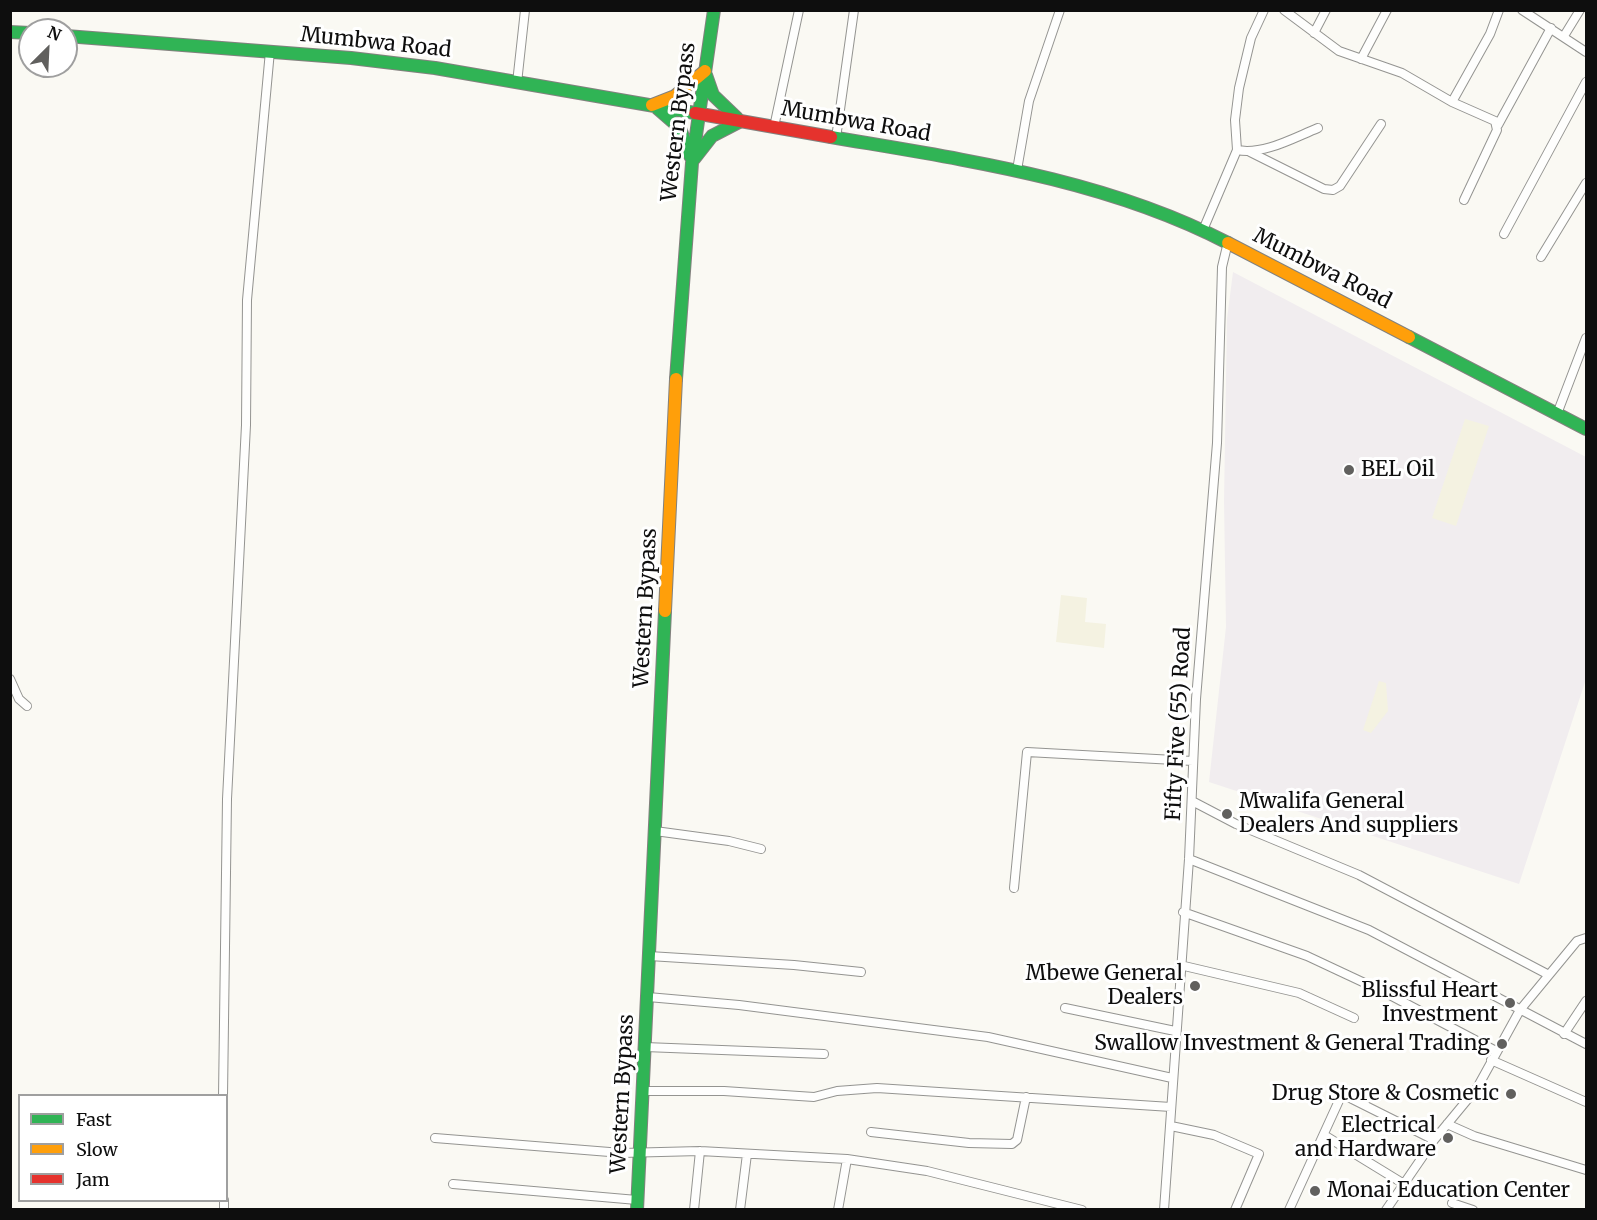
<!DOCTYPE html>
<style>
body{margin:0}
#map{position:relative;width:1597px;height:1220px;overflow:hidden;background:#faf9f3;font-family:Merriweather,serif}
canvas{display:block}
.frame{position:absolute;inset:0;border:12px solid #0e0e0e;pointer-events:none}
.legend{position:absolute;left:18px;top:1094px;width:210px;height:108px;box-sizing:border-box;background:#fff;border:2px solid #9f9f9f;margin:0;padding:8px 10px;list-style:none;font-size:18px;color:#0e0e0e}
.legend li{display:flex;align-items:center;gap:12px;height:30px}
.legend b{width:30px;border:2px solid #9f9f9f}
.north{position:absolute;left:18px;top:18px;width:60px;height:60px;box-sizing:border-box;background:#fff;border:2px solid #9f9f9f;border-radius:50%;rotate:24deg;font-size:16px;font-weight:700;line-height:24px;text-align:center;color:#0e0e0e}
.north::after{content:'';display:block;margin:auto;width:21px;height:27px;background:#61605e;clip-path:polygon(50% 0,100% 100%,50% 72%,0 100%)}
</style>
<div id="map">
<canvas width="1597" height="1220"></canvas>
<div class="frame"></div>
<ul class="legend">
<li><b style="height:8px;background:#30b455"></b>Fast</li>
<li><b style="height:8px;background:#ff9f0a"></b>Slow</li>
<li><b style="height:8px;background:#e5322d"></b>Jam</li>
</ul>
<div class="north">N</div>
</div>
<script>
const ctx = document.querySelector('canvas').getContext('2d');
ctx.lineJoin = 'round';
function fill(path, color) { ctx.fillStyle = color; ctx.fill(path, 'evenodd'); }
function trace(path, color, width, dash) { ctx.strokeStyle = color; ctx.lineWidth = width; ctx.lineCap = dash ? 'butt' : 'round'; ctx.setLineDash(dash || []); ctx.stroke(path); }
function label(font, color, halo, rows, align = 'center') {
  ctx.font = font + ' Merriweather,serif'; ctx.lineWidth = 6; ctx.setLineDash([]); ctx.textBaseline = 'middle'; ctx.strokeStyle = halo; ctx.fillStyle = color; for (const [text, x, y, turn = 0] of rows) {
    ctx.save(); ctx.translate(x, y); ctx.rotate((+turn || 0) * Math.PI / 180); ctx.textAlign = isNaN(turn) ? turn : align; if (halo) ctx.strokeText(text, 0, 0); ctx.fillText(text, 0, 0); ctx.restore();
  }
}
fill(new Path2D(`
 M1233 272 1586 457V679L1519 884 1209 782 1226 627 1224 501 1227 319Z`), '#f1edef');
fill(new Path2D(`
 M1465 419 1489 426 1456 526 1432 518Z
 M1061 595 1087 598 1085 622 1106 624 1104 648 1056 642Z
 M1379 681 1386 683 1388 711 1371 733 1363 730Z`), '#f4f2e1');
const street = new Path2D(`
 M1284 10 1339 51 1402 73 1452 102 1495 121 1497 130 1464 200
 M1522 10 1586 52
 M1314 33 1326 10
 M1564 36 1580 10
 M1361 59 1387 10
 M517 83 525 10
 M1452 102 1490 34 1499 10
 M1498 125 1551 28
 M774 127 799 10
 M836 138 854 10
 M1237 150C1264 155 1293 138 1318 128
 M1250 152 1324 189 1333 190 1340 186 1381 124
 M1017 170 1029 101 1060 10
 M1203 230 1237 150 1235 120 1239 88 1251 38 1264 10
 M1504 234 1586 82
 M1541 257 1586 183
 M1557 414 1586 338
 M10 679 19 699 27 706
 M1192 801 1236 824 1359 875 1549 975
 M655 831 729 841 761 849
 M1189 859 1369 930 1586 1044
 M1014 888 1027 752 1193 761
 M1183 912 1307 956 1386 993 1496 1051
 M649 956 794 965 861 972
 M1180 965 1299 993 1354 1018
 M648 997 739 1005 988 1037 1172 1078
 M1065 1008 1175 1031
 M1564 1034 1586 1001
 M645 1047 824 1054
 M1491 1060 1586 1102
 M643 1091H724L814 1097 837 1091 877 1088 1171 1107
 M223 1096 227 799 246 425 247 300 270 51
 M1447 1124 1474 1136 1586 1170
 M1171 1126 1214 1135 1259 1154 1235 1210
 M871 1132 969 1143 1012 1144 1017 1140 1026 1097
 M1324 1135 1404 1184
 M435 1138 622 1153 700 1151 847 1159
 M453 1184 637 1200
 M1452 1203 1473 1210
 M224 1210V1200
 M694 1210 700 1151
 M740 1210 747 1154
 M838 1210 847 1159 927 1171 1082 1210
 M1164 1210 1189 859 1196 699 1217 443 1222 267 1228 242
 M1289 1210 1342 1094 1434 1140
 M1386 1210 1434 1140 1477 1088 1520 1010 1577 941 1586 938`);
const fast = new Path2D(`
 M10 32 30 33
 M66 36 351 58 435 68 695 113
 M706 75 713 95 737 118
 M657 108 680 128 690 156
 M831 137C965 160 1105 179 1228 243
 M694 159 712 136 739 122
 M1409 337 1586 429
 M676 379 692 163 714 10
 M637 1210 665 611`);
const slow = new Path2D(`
 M652 105 675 96 705 71
 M1228 243 1409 337
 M665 611 676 379`);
const jam = new Path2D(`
 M695 113 831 137`);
trace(street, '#949491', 10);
trace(fast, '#82817e', 14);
trace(slow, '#82817e', 14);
trace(jam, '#82817e', 14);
trace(street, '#fefefd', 8);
trace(fast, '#30b455', 12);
trace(slow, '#ff9f0a', 12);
trace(jam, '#e5322d', 12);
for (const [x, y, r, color] of [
 [1349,470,6,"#61605e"],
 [1227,814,6,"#61605e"],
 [1195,986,6,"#61605e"],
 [1510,1003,6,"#61605e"],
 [1502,1044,6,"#61605e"],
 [1511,1094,6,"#61605e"],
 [1448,1138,6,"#61605e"],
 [1315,1191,6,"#61605e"]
]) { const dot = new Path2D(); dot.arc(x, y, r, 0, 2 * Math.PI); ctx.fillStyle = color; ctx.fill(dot); trace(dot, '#fff', 2); }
label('21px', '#0e0e0e', '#fff', [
 ["Mumbwa Road",376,43,6],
 ["Western Bypass",679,122,-83],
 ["Mumbwa Road",856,122,10],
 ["Mumbwa Road",1322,269,27],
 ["Western Bypass",646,608,-87],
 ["Fifty Five (55) Road",1179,724,-87],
 ["Western Bypass",623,1094,-87]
]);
label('21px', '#0e0e0e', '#fff', [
 ["BEL Oil",1361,470,"left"],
 ["Mwalifa General",1239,802,"left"],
 ["Dealers And suppliers",1239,826,"left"],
 ["Mbewe General",1183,974],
 ["Dealers",1183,998],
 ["Blissful Heart",1498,991],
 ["Investment",1498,1015],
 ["Swallow Investment & General Trading",1490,1044],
 ["Drug Store & Cosmetic",1499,1094],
 ["Electrical",1436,1126],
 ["and Hardware",1436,1150],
 ["Monai Education Center",1327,1191,"left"]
], 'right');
</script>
